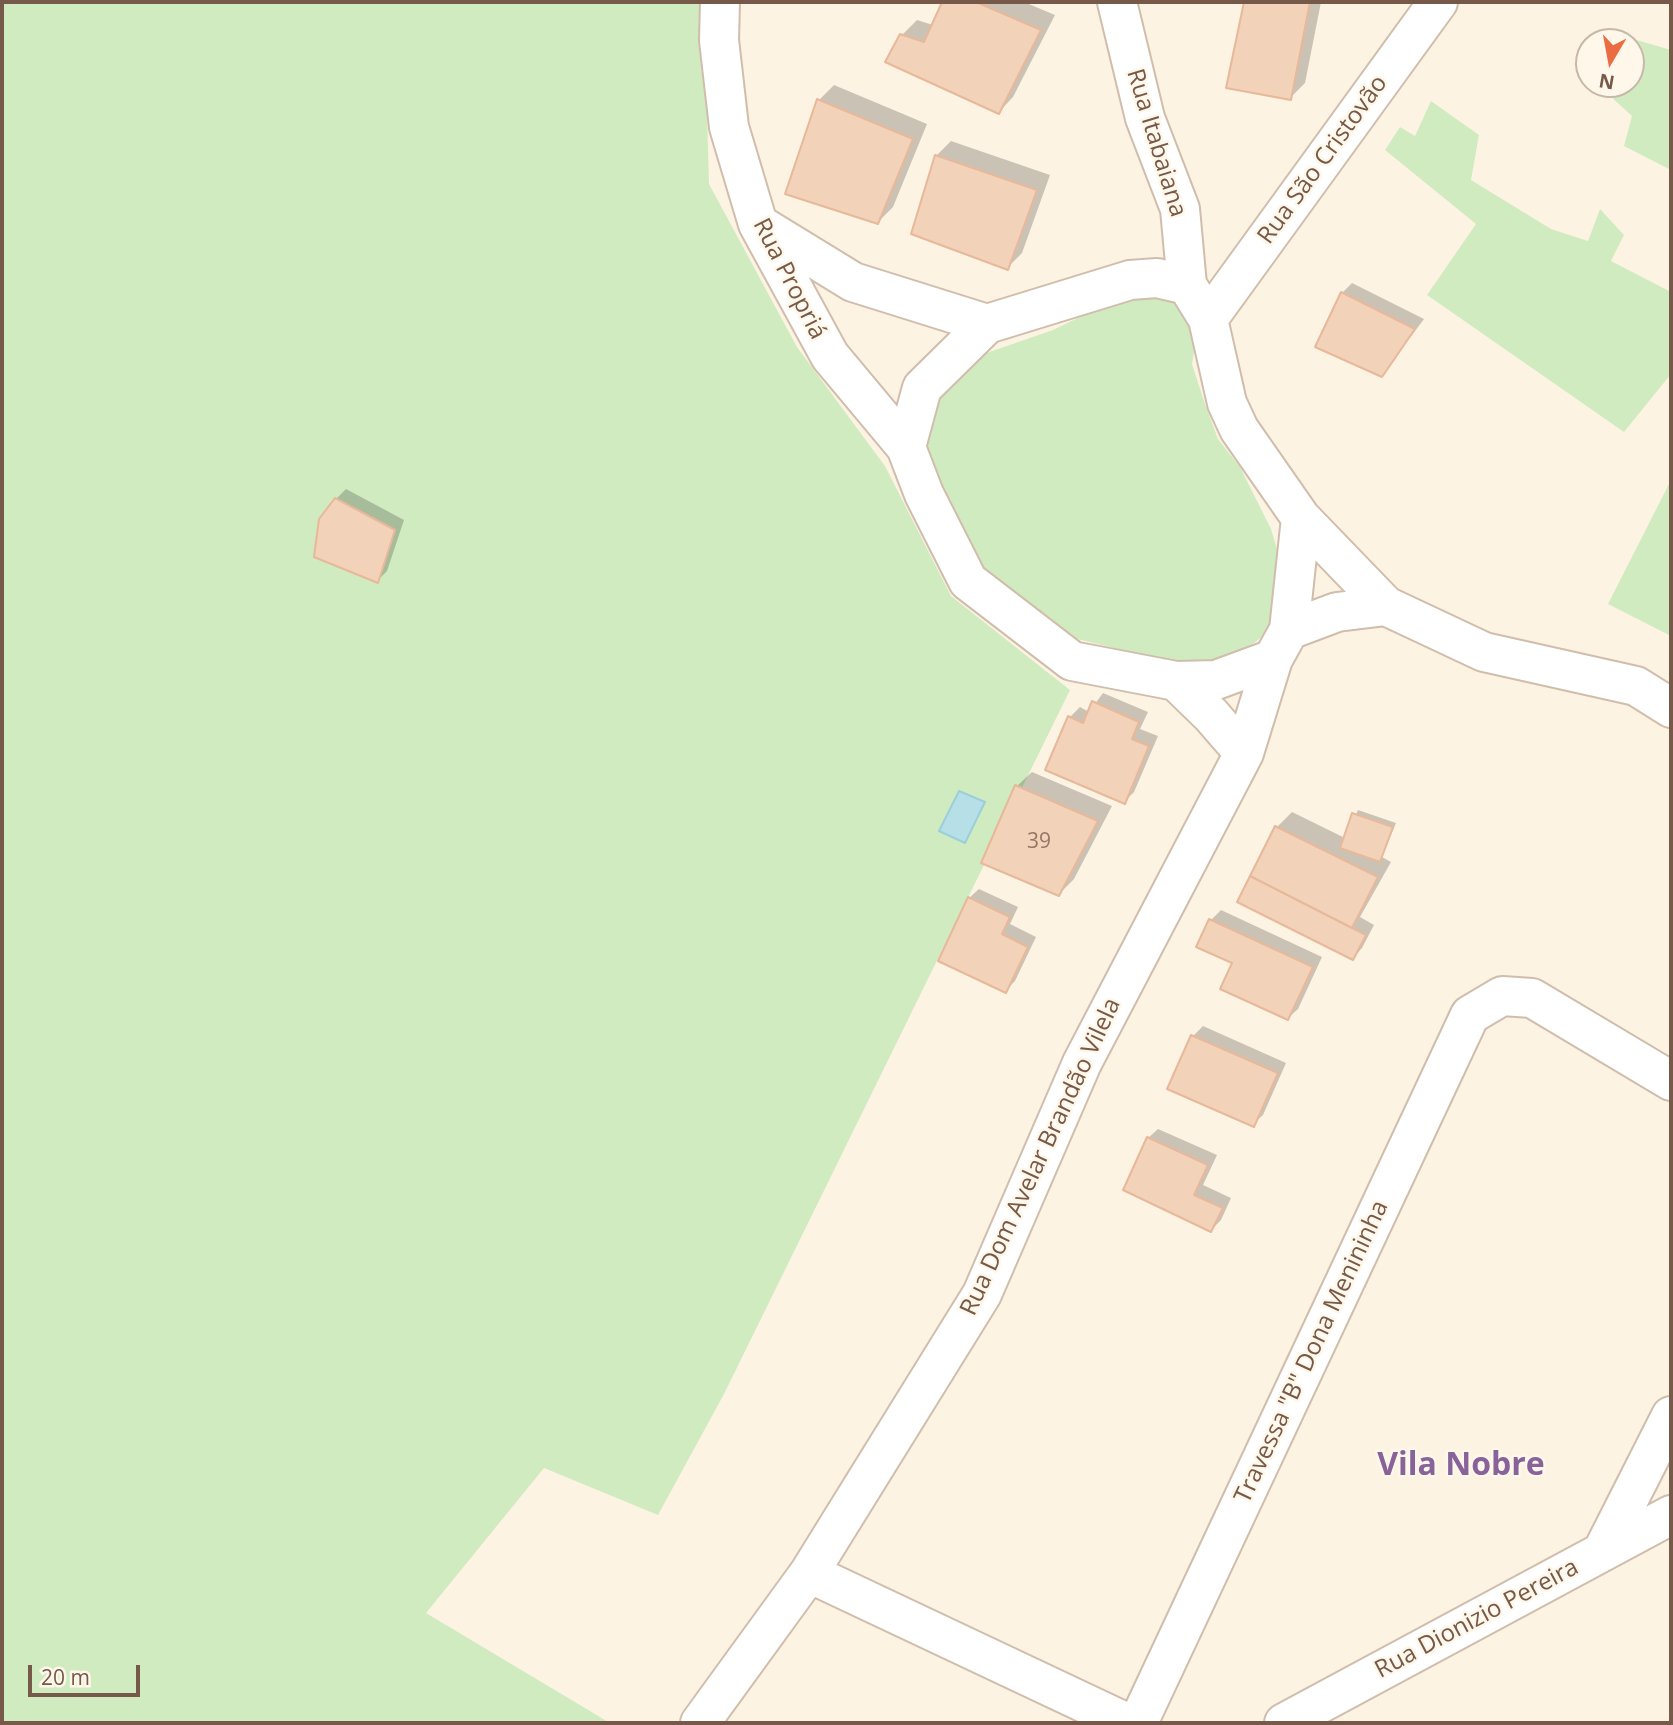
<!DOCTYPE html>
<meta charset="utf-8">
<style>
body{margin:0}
#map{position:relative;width:1673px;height:1725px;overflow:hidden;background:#fdf3e3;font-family:"Open Sans",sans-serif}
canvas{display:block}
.frame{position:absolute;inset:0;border:4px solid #765948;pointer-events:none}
.north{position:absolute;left:1575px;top:28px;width:70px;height:70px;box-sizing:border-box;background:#fff7ea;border:2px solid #c8b8a9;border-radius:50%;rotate:190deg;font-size:19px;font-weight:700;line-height:28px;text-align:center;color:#765948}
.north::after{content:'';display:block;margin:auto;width:24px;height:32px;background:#eb6c43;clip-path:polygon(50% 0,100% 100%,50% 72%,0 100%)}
.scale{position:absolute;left:28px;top:1665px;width:112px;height:32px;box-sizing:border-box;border:4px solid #765948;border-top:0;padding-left:9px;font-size:21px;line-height:24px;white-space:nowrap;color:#765948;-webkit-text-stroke:5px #fff7ea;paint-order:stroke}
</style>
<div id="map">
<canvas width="1673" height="1725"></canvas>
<div class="frame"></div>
<div class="north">N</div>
<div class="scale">20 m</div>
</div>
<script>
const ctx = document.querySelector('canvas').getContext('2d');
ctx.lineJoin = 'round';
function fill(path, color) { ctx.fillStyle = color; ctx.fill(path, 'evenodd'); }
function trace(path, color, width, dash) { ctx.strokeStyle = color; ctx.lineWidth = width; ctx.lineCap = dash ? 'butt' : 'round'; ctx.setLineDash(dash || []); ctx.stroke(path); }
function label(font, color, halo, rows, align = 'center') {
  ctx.font = font + ' "Open Sans",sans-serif'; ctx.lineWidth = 5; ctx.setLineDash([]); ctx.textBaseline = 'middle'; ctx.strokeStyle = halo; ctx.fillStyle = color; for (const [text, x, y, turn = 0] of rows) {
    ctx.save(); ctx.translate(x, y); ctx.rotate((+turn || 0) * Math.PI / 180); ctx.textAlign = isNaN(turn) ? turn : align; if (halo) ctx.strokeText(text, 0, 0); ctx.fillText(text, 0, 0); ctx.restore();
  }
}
fill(new Path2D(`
 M2 2H704L709 184 797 347 885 466 951 596 1070 690 724 1394 658 1515 544 1468 426 1613 610 1723H2Z
 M1616 34 1671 50V170L1624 146 1632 116 1599 86 1631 84V42H1613Z
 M1431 101 1479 135 1471 180 1551 229 1588 241 1600 209 1624 235 1611 261 1671 292V374L1624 432 1427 295 1476 224 1385 150 1400 127 1415 136Z
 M1142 292 1176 300 1199 322 1192 364 1205 404 1218 439 1240 467 1271 529 1287 582 1273 628 1240 654 1197 668 1069 637 981 580 923 461 934 403 972 358 1053 330 1111 302Z
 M1671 480V636L1608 604Z`), '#d1ebc1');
const water = new Path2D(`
 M959 791 985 802 965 843 939 831Z`);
fill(water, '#b7dfe7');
trace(water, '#9dcfd9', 2);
fill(new Path2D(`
 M944 2H1024L1055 15 1013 97 999 112 902 35 917 20 933 25Z
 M1246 2H1321L1305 83 1290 98 1228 86Z
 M834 85 927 124 893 207 878 222 788 193 819 100Z
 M951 141 1050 175 1022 253 1007 268 936 156Z
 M1352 283 1424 319 1382 375 1342 293Z
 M346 489 404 520 387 571 377 581 336 499Z
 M1103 693 1148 712 1140 729 1158 736 1134 792 1124 802 1070 717 1080 707 1089 712Z
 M1032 772 1112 806 1074 879 1059 894 1017 786Z
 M1358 810 1396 823 1382 857 1391 862 1360 917 1374 925 1362 948 1353 958 1239 901 1277 827 1292 812 1345 838Z
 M979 889 1018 907 1010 924 1036 937 1015 981 1005 991 969 898Z
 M1221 910 1322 957 1298 1009 1288 1018 1211 920Z
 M1203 1026 1286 1063 1263 1115 1253 1124 1193 1036Z
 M1158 1129 1217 1155 1203 1185 1231 1198 1221 1220 1211 1230 1148 1138Z`), '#0003');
const building = new Path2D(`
 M942 2H976L1041 30 999 114 885 62 900 34 924 42Z
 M1244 2H1310L1291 100 1226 88Z
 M817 99 913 139 878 224 785 194Z
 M935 155 1037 190 1008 270 911 234Z
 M1341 292 1415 329 1382 377 1315 347Z
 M335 498 395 530 378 583 314 557 319 519Z
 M1092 701 1139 722 1132 739 1149 746 1125 804 1045 770 1068 716 1083 723Z
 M1015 785 1098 821 1059 896 981 863Z
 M1352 813 1393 827 1380 862 1340 848Z
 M1275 826 1378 877 1352 928 1250 876Z
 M1250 876 1366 935 1353 960 1237 902Z
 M968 897 1010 917 1002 934 1028 947 1006 993 938 961Z
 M1209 919 1313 967 1288 1020 1220 989 1232 963 1196 947Z
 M1191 1035 1278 1073 1254 1127 1167 1089Z
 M1147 1137 1208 1165 1194 1195 1223 1208 1211 1232 1123 1190Z`);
fill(building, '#f3d2ba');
trace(building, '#e7b899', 2);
const minor = new Path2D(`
 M720 2 719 40 729 127 758 224 830 356 906 447
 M1117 2 1145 118 1180 209 1187 285
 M760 225 853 282 987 324
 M1208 319 1438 2
 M1301 518 1289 630 1273 659 1216 680 1176 681 1072 661 968 581 924 494 906 447 922 388 987 324 1130 280 1157 278 1187 285 1208 319 1227 403 1239 429 1301 518 1386 606 1484 652 1636 686 1671 708
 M1289 630 1337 612 1386 606
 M1176 681 1211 715 1244 753
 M1602 1552 1671 1416
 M809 1573 1127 1723
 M700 1723 809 1573 982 1294 1082 1063 1244 753 1273 659
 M1138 1723 1470 1015 1502 996 1532 998 1671 1081
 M1284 1723 1671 1515`);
trace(minor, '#d1bdac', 42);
trace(minor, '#fff', 38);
label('21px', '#957764', null, [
 ["39",1039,842]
]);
label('24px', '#765948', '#fff7ea', [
 ["Rua Itabaiana",1156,143,73],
 ["Rua São Cristovão",1323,160,-54],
 ["Rua Propriá",789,279,63],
 ["Rua Dom Avelar Brandão Vilela",1041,1157,-65],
 ["Travessa \"B\" Dona Menininha",1312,1352,-65],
 ["Rua Dionizio Pereira",1477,1619,-28]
]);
label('bold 32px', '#88639a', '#fff7ea', [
 ["Vila Nobre",1461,1466]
]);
</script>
